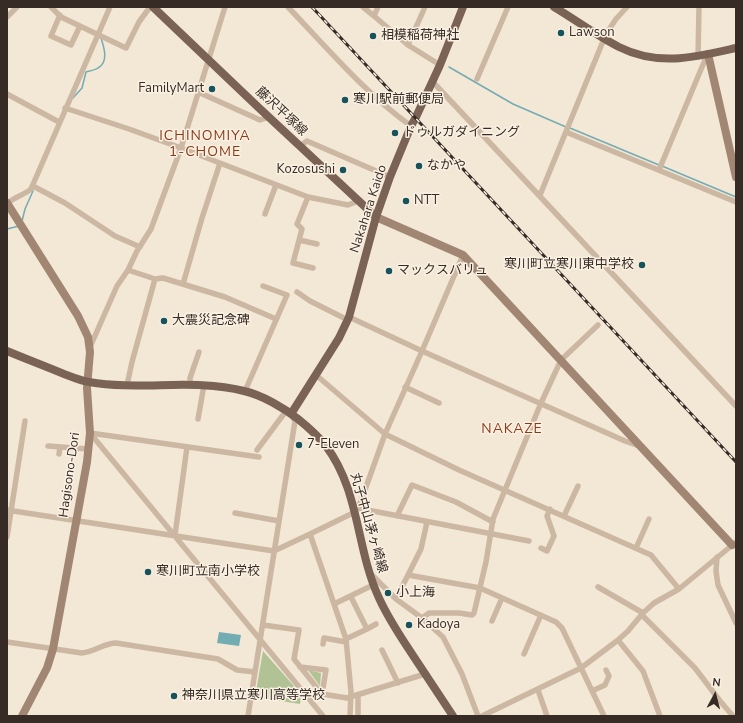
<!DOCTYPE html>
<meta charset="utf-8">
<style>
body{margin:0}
#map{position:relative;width:743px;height:723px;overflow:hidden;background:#f3e7d6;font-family:"Nunito Sans",sans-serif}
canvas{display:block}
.frame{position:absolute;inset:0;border:8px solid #362b25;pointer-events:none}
.north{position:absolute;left:695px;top:675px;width:40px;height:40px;-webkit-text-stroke:3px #fbf1e3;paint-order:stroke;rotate:7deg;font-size:11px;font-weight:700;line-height:16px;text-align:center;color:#362b25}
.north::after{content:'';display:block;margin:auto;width:14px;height:18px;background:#362b25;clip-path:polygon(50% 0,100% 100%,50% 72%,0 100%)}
</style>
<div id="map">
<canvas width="743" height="723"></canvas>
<div class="frame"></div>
<div class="north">N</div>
</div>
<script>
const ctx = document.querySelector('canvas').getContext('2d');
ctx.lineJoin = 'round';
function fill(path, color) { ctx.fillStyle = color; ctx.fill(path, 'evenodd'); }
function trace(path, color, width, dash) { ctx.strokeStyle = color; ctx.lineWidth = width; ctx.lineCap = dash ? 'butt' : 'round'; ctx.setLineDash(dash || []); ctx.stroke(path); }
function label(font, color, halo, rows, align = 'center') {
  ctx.font = font + ' "Nunito Sans","Noto Sans JP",sans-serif'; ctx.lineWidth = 3; ctx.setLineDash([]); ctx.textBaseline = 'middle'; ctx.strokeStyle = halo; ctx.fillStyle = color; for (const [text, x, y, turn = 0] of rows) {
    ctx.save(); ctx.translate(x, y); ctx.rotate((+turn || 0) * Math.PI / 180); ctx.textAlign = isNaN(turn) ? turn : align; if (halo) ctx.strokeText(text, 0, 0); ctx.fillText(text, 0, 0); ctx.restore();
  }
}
fill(new Path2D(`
 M263 651 301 694 300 704 255 697Z
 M308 670 321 673 320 686Z`), '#b1c395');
fill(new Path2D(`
 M219 632 241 635 239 646 217 643Z`), '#73acb3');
trace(new Path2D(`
 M449 67 513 104 566 127
 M73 98 82 88 86 72C90 71 95 70 98 68 109 62 104 47 101 38
 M570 128 659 165
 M662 166 736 197
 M22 221 25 209 33 191
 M7 229 19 226`), '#73acb3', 1.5);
trace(new Path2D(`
 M51 7 61 17 126 48 139 22 150 7
 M288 7C326 47 365 93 411 126
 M363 7 374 16
 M378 7 374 16 408 45 440 65
 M60 15 51 36 71 45 80 26
 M7 17 17 7
 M408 45 425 7
 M698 57 699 7
 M477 79 508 7
 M432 81 736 406
 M198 92 260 120 269 117
 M7 94 59 122
 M65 108 129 129 181 148 308 197 348 205 358 201
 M566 132 736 202
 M300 146 307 141 390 177
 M659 170 707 55
 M33 186 65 203 115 236 140 247
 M540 195 606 34 616 19 627 7
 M308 197 297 224 302 229 293 263 313 268
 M7 204C15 196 23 196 31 189L110 7
 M265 214 276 185
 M299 240 317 244
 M128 270 155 279 163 278 225 297 276 319
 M183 284 202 218 220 163
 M297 292 310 301 348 320
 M349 317 422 351 463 255
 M90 347 117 286 128 270 137 251 151 229 181 148 225 7
 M316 375 385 434 459 470 651 555 679 589
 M127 385 132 362 155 279
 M190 385V378L199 352
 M405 387 439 403
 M245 391 287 295 263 286
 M198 419 204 385
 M90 433 323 716
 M90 433 259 457
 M48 446 88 449
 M257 450 286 411
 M59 454 60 447
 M357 508 529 541
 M7 510 274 551 310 534 355 512 361 501 385 434 422 351 625 441 639 446
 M235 513 279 521
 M397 516 412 485 456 502 493 522
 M564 516 578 486
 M310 534 346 639 351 692 350 716
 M175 535 187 447
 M7 537 25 421
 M541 548 547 551 554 536 547 516 550 509
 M636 548 649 519
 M717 557 716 571 718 585 736 623
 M371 574 396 599 422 618 443 637 462 674 478 716
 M408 575 480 588 556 622 562 628 604 716
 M598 587 643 613
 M396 599 421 549 427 522
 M334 604 373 585
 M642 615 695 668 720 701 733 716
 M422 618 429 613H459L472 615 474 613 486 562 493 519 541 403 561 360 598 325
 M492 621 502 598
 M263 625 299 630 294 659 322 694 347 698 425 674
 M367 629 376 624
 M346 639 367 629 351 597
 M618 640 643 671 660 716
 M7 642 82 653C95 652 104 643 116 643L218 659 237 670 255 672
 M323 644 324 638 346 642
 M382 650 398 683
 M524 654 541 615
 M300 667 326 670 322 694
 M538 690 547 716
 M592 691 605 685 609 676 606 670
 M248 716 295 421 292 416
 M358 716V695
 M482 716 581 668 618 640 628 631 643 613 654 603 679 589 736 542`), '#ccb8a2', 5.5);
trace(new Path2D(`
 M708 54 736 177
 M7 203 78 316 88 337 90 352 87 388 90 433 87 462 53 649 47 668 22 716
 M376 217 463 255 732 545`), '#a08673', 8);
trace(new Path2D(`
 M153 7 258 107 376 217
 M554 7C576 20 597 36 619 47 659 67 696 57 736 48
 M7 351C26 359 45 366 64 374 72 377 81 381 89 382 140 391 193 378 244 391 262 395 284 408 298 419 308 427 318 436 326 446 360 491 356 549 379 598 388 618 400 636 412 654 426 675 439 695 453 716
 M291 414 339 338 349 317 376 217 390 177 411 126 416 117 440 65 463 7`), '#7a6354', 8);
const rail = new Path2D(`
 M312 7 736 462`);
trace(rail, '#362b25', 3);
trace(rail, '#fbf1e3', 1.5, [4.5]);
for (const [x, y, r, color] of [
 [561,33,4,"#17535b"],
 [373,36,4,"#17535b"],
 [212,89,4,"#17535b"],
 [345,100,4,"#17535b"],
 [395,133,4,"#17535b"],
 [419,166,4,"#17535b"],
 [343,170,4,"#17535b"],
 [406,201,4,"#17535b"],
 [642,265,4,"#17535b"],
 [389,271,4,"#17535b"],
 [164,321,4,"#17535b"],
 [299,445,4,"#17535b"],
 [148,572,4,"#17535b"],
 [388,593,4,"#17535b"],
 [409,625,4,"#17535b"],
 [174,696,4,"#17535b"]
]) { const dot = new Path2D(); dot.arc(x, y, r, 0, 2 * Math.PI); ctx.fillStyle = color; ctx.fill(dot); trace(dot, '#fbf1e3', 1.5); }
label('13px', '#362b25', '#fbf1e3', [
 ["Lawson",569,33],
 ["相模稲荷神社",381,36],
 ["FamilyMart",204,89,"right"],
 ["寒川駅前郵便局",353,100],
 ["ドゥルガダイニング",403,133],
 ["なかや",427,166],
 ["Kozosushi",335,170,"right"],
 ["NTT",414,201],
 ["寒川町立寒川東中学校",634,265,"right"],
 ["マックスバリュ",397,271],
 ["大震災記念碑",172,321],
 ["7-Eleven",307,445],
 ["寒川町立南小学校",156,572],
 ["小上海",396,593],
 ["Kadoya",417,625],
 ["神奈川県立寒川高等学校",182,696]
], 'left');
label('13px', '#362b25', '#fbf1e3', [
 ["藤沢平塚線",281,112,43],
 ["Nakahara Kaido",369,209,-72],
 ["Hagisono-Dori",70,475,-82],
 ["丸子中山茅ヶ崎線",368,523,74]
]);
ctx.letterSpacing = '1px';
label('14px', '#8d3916', '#fbf1e3', [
 ["ICHINOMIYA",205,137],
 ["1-CHOME",205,153],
 ["NAKAZE",512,430]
]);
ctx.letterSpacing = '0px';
</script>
